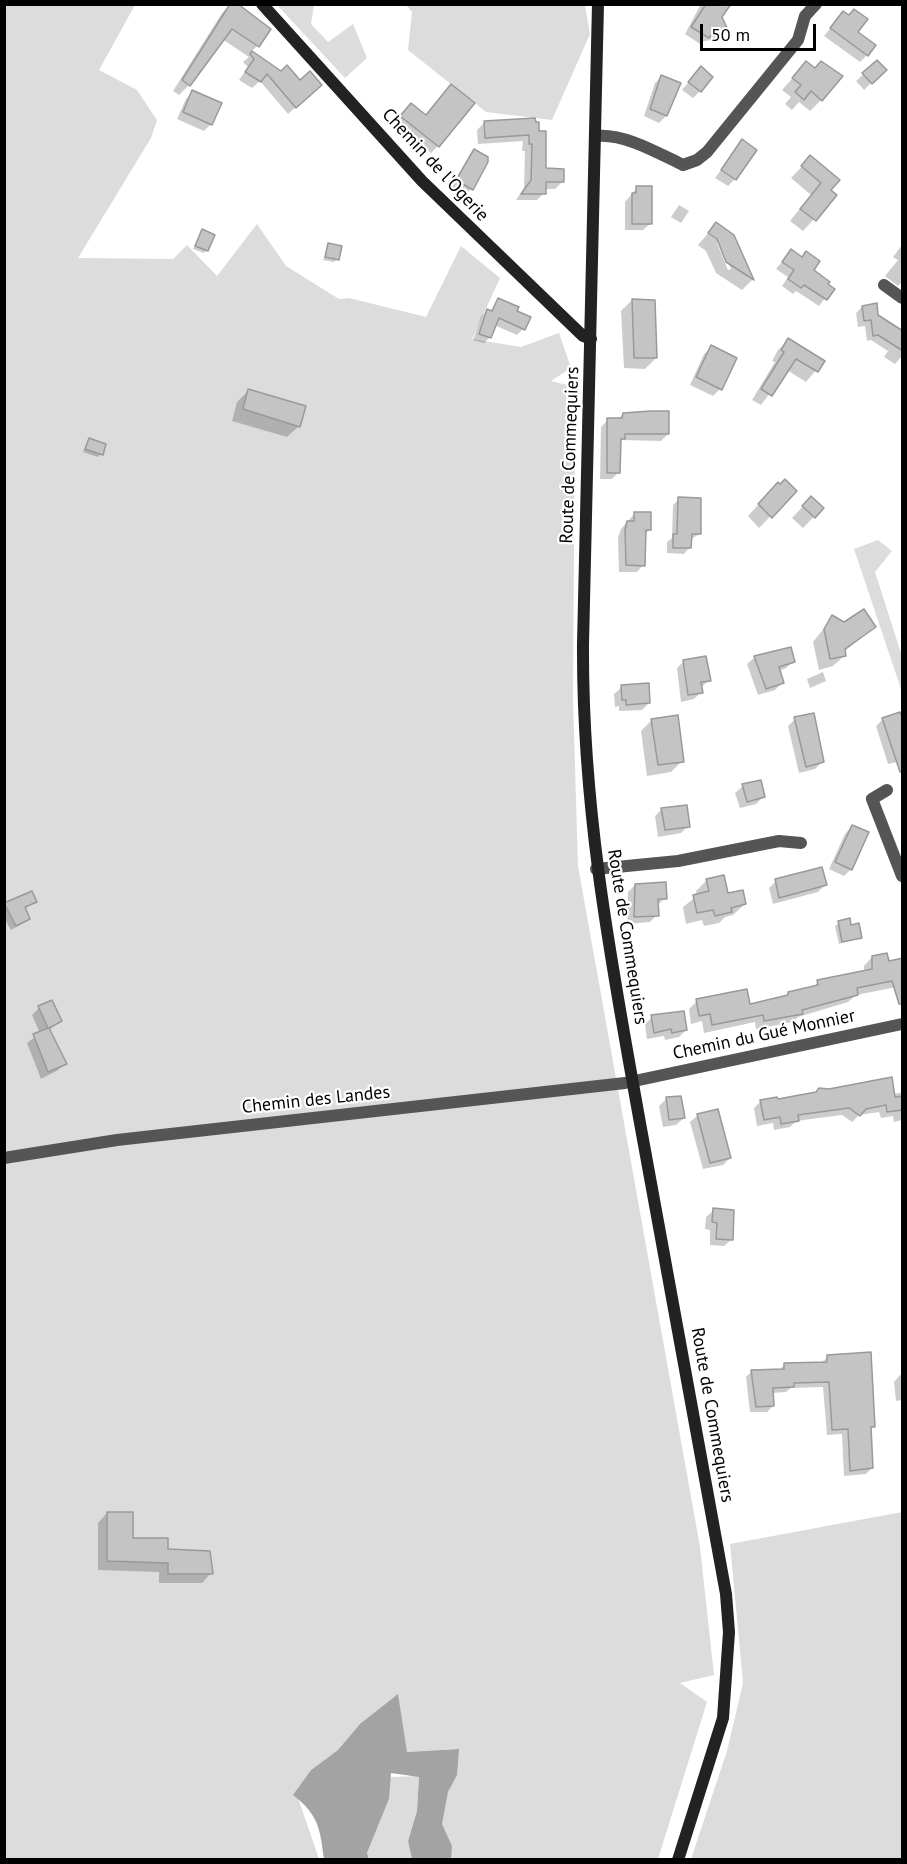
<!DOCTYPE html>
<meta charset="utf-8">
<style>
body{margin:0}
#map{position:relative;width:907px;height:1864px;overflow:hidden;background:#fff;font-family:"PT Sans",sans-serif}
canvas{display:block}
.frame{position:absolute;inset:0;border:6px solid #000;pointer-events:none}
.scale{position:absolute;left:700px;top:24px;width:116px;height:27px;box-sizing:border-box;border:3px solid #000;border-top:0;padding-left:8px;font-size:18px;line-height:21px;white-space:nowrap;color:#000;-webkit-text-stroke:4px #fff;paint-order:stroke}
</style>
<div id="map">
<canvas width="907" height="1864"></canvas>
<div class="frame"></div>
<div class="scale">50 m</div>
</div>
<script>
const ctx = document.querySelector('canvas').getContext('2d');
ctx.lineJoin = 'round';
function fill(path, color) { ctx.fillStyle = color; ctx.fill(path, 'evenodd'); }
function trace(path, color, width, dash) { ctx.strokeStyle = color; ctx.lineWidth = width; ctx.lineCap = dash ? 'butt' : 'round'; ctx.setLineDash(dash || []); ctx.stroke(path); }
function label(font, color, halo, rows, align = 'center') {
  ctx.font = font + ' "PT Sans",sans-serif'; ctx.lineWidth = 4.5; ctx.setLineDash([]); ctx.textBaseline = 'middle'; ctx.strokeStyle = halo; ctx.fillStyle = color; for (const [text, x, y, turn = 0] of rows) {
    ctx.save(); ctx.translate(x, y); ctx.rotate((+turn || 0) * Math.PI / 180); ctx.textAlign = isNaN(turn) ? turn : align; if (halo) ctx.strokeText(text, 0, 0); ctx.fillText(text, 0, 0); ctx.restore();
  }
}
fill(new Path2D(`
 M5 5H135L99 70 137 90 157 120 151 138 78 258 173 259 187 245 217 276 257 224 286 266 339 299 349 298 426 317 461 246 500 278 472 339 521 347 559 333 571 368 551 381 575 387 573 700 578 866 700 1547 714 1675 680 1683 707 1702 658 1859H451C452 1840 443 1836 442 1823 441 1798 459 1777 458 1749L407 1752 338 1750 311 1770 296 1792 319 1859 5 1860Z
 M277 5H314L311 24 328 42 353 24 367 58 345 78Z
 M406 5H585L590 34 552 120 486 112 408 50 412 12Z
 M878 540 892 551 875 572 902 656V692L854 549Z
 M902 1512V1859H691L727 1751 743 1683 730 1544Z
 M419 1776 417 1811 408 1841 412 1859H369L367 1853 389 1799 390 1777Z`), '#dcdcdc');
fill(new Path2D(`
 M398 1694 407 1752 459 1749 457 1775 448 1792 442 1824 452 1846 451 1859H412L408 1841 417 1811 419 1777 391 1773 389 1799 367 1853 369 1859H324C320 1829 319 1815 293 1795L311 1770 338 1750 360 1724Z`), '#a3a3a3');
fill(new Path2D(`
 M231 4 257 46 251 52 313 92 288 114 260 81 252 88 239 80 248 67 243 62 249 57 222 39 189 85 179 95 173 91 222 13Z
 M701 4H720L722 33 714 40 704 41 700 44 685 34Z
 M843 13 849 17 867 55 860 62 824 36Z
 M877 62 884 70 864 90 856 81Z
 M806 63 821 100 810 111 799 102 792 110 785 104 791 97 782 90Z
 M662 76 666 116 659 123 644 116 655 83Z
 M694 76 700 91 693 98 682 90Z
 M193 92 211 124 204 131 177 119 186 99Z
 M404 112 425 117 438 146 431 153 394 124Z
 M484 123 537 133 544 170 563 181 555 189H544V193L537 200H516L524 188 525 151H522L523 141 478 144 477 130Z
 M742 141 735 179 728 186 715 178Z
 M474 151 471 189 464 196 450 188Z
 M811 157 829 191 835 196 803 231 790 221 811 195 791 178Z
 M637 188 651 223 643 230H625V202Z
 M679 205 689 211 681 223 671 217Z
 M716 224 733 236 752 280 742 290 716 273 706 251 698 245ZM717 243H720L731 269 728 270Z
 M202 231 207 250 204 253 193 249Z
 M329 245 337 259 334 262 323 260Z
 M902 245V282L898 286 885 276 898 260 893 257Z
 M791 251 832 289 819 306 796 291 793 294 782 286 788 277 776 269Z
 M498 300 514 312 523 329 517 335 494 325 490 337 484 343 473 340 481 317 487 310 490 312Z
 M632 300 656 358 645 369 624 368 621 311Z
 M862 307 902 337V356L895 364 884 357 888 351 871 340 867 341 865 326 858 327 856 313Z
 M789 340 823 362 806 382 787 370 761 405 752 400 775 362 772 361 778 350Z
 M712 347 720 389 713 396 690 385 704 354Z
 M249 390 299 426 287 437 232 421 237 402Z
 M623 414 668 434 661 441 622 440 619 443V472L612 479H600L601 427 608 420H618Z
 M89 439 101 454 98 457 83 452Z
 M795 491 759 528 748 516 767 495Z
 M811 498 822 508 803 528 792 518Z
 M679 499 699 534 690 540V547L684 554 667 553V542L672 538 673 505Z
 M635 513 649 530 644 535 643 565 637 572H619L618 538 621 529Z
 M833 617 844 624 874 627 844 652 845 655 833 666 819 670 813 642Z
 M755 657 793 661 786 668 779 671 782 683 775 690 758 695 747 664Z
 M684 661 709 680 701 688V692L694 699 681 702 677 668Z
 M823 672 826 681 810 688 807 679Z
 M622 687 649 703 642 710 619 711V706L615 707 614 694Z
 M795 719 822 762 815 769 799 773 788 726Z
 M883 719 902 761 888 764 876 726Z
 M652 720 682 761 671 772 647 776 641 731Z
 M743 786 763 797 756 804 740 808 735 793Z
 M662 809 688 826 681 833 658 837 655 816Z
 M852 826 851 869 844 876 829 869 845 834Z
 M707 880 745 904 733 915 725 917 719 923 704 926 702 920 686 924 683 907 697 896 696 891Z
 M776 881 825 885 818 892 773 904 769 888Z
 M635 885 666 898 657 905V915L650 922 627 924 628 892Z
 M31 893 35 901 24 909 29 919 11 930 4 918V904Z
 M839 923 850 927 860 937 839 944 835 926Z
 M872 957 888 963 902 986 856 995 848 1002 798 1017 793 1022 756 1029 755 1022 704 1033 702 1021 691 1024 689 1009 697 1001 748 1005 811 989 818 982 864 972V966Z
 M39 1008 60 1021 49 1030 65 1063 58 1070 41 1079 27 1043 40 1033 32 1015Z
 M652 1017 686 1030 679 1037 665 1040 664 1036 647 1039 645 1024Z
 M902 1093V1120L894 1122 893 1116 881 1118 879 1112 859 1115 852 1122 842 1115 796 1121 790 1127 774 1130 773 1123 757 1126 754 1108 761 1101Z
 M666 1099 684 1118 676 1125 663 1127 659 1106Z
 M698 1115 730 1158 723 1165 703 1169 690 1122Z
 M714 1210 732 1239 724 1246 710 1245V1230L705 1229 706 1217Z
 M828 1357 873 1426 870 1429 872 1468 866 1474 844 1476 842 1434 827 1435 823 1387 791 1388 786 1392 772 1393 773 1406 767 1412H750L746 1377 752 1371H778L785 1364 822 1362Z
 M902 1373V1400L896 1401 894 1382Z
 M107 1513 132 1539 167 1551 211 1573 202 1583H159V1572L98 1570V1523Z`), '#0003');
const building = new Path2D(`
 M230 4H238L271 29 259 47 232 29 190 86 182 80Z
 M706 4H731L722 17 727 28 723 34 711 35 709 38 691 27Z
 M854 9 868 19 858 32 876 45 868 56 830 28 843 11 849 15Z
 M252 51 281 71 287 65 300 80 310 71 322 85 296 108 267 74 261 82 245 72 254 59 250 54Z
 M877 60 887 70 872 84 862 73Z
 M806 61 815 68 821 61 843 76 822 101 811 91 804 100 795 92 801 85 792 78Z
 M701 66 713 77 701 92 688 82Z
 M661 75 681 83 667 116 650 109Z
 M451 84 475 103 439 147 400 116 411 103 426 115Z
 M192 90 222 103 212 125 183 112Z
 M535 118 536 122H539V131H546V168L564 169V182H546V194H521L531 180 532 144H529V135L485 138 484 121Z
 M742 139 757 150 736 180 721 170Z
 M474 149 488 157V162L473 190 456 180Z
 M810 155 840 180 831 190 837 195 816 221 800 209 821 183 801 166Z
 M636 186H652V224H632V193H636Z
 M716 222 734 235 754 280 726 262 717 239 708 233Z
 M202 229 215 235 208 251 195 246Z
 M328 243 342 246 339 260 325 257Z
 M791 249 802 257 806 251 820 261 814 270 830 282 828 284 835 289 827 300 804 285 801 288 788 279 794 270 782 262Z
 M498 298 519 307 517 311 531 317 525 330 499 318 491 338 479 334 487 309 492 311Z
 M632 299 655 300 657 358H634Z
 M877 303 878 315 903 331V351L878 335 873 336 871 320 864 321 862 306Z
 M788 338 825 361 818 372 796 359 772 396 761 389 784 352 781 350Z
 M711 345 737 358 722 390 696 377Z
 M248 389 306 406 300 427 243 409Z
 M651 411H669V434H625V439H621L620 473H607V418H622L623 413Z
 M89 438 106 444 103 455 85 449Z
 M785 479 797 491 772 518 758 504 778 482 780 484Z
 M811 496 824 508 815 518 802 506Z
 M678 497 701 498V534H692L691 548H673V534H677Z
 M634 512H651V530H646L645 566 626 565 625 530 627 521H634Z
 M864 609 876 627 845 649 846 656 830 659 824 629 832 615 844 622Z
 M791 647 795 662 779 667 784 683 766 689 754 656Z
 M706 656 711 681 701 682 703 693 688 695 683 660Z
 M649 683 650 703 626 705V700H622L621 685Z
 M900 712 903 720V772H900L882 718Z
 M814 713 824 762 806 767 794 717Z
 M678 715 684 762 658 765 651 719Z
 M761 780 765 797 747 802 742 784Z
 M687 805 690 827 665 830 661 808Z
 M852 825 869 832 852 870 835 862Z
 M822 867 827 885 779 898 775 879Z
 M724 875 728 893 743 890 746 904 731 908 732 912 715 916 713 910 697 913 693 895 709 891 706 879Z
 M666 882 667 899H658L659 916 634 917 635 884Z
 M32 891 37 902 25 907 30 919 16 926 4 903Z
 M850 918 851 925 859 923 862 938 842 942 838 921Z
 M887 953 889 961 903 958V1004H899L892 981 857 988 858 995 802 1010 803 1014 764 1021 763 1015 712 1025 710 1014 699 1016 696 999 747 989 750 1004 788 995V992L818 985 817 980 872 969V956Z
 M52 1000 62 1021 49 1028 67 1064 48 1072 33 1034 48 1028 38 1006Z
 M684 1011 687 1030 672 1033 671 1029 654 1033 651 1015Z
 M892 1077 895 1097 903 1096V1110L887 1112 886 1105 866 1109 860 1116 849 1108 798 1115 799 1121 781 1124 780 1117 764 1120 760 1100 777 1097 778 1099 816 1092 819 1088 829 1089Z
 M681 1096 685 1118 669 1120 666 1097Z
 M718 1109 731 1158 710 1163 697 1114Z
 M713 1208 734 1210 733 1240 716 1239 717 1223 712 1222Z
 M871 1352 875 1427H871L873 1468 850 1471 848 1429 832 1430 829 1382 794 1383V1387L773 1388 774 1406 756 1407 751 1370 784 1369V1363L827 1362V1355Z
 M107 1512H133V1538H168V1549L210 1551 213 1574H168V1563L107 1561Z`);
fill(building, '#c4c4c4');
trace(building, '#999', 1.5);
trace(new Path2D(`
 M596 136C624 133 658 153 683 165L697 160 707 152 798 40 805 16 816 4
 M884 285 902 298
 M887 790 872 799 902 876
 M596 869 678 861 779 841 801 843
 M4 1158 117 1140 625 1083 902 1024`), '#555', 12);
trace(new Path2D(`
 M262 4 422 181 583 336 591 339
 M598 4 583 644C582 810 611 961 640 1123 669 1280 697 1437 726 1594L729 1632 723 1718 678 1860`), '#222', 12);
label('18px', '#000', '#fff', [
 ["Chemin de l'Ogerie",435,165,47],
 ["Route de Commequiers",570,455,-88],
 ["Route de Commequiers",627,937,81],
 ["Chemin du Gué Monnier",764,1035,-12],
 ["Chemin des Landes",316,1100,-6],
 ["Route de Commequiers",712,1415,80]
]);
</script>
